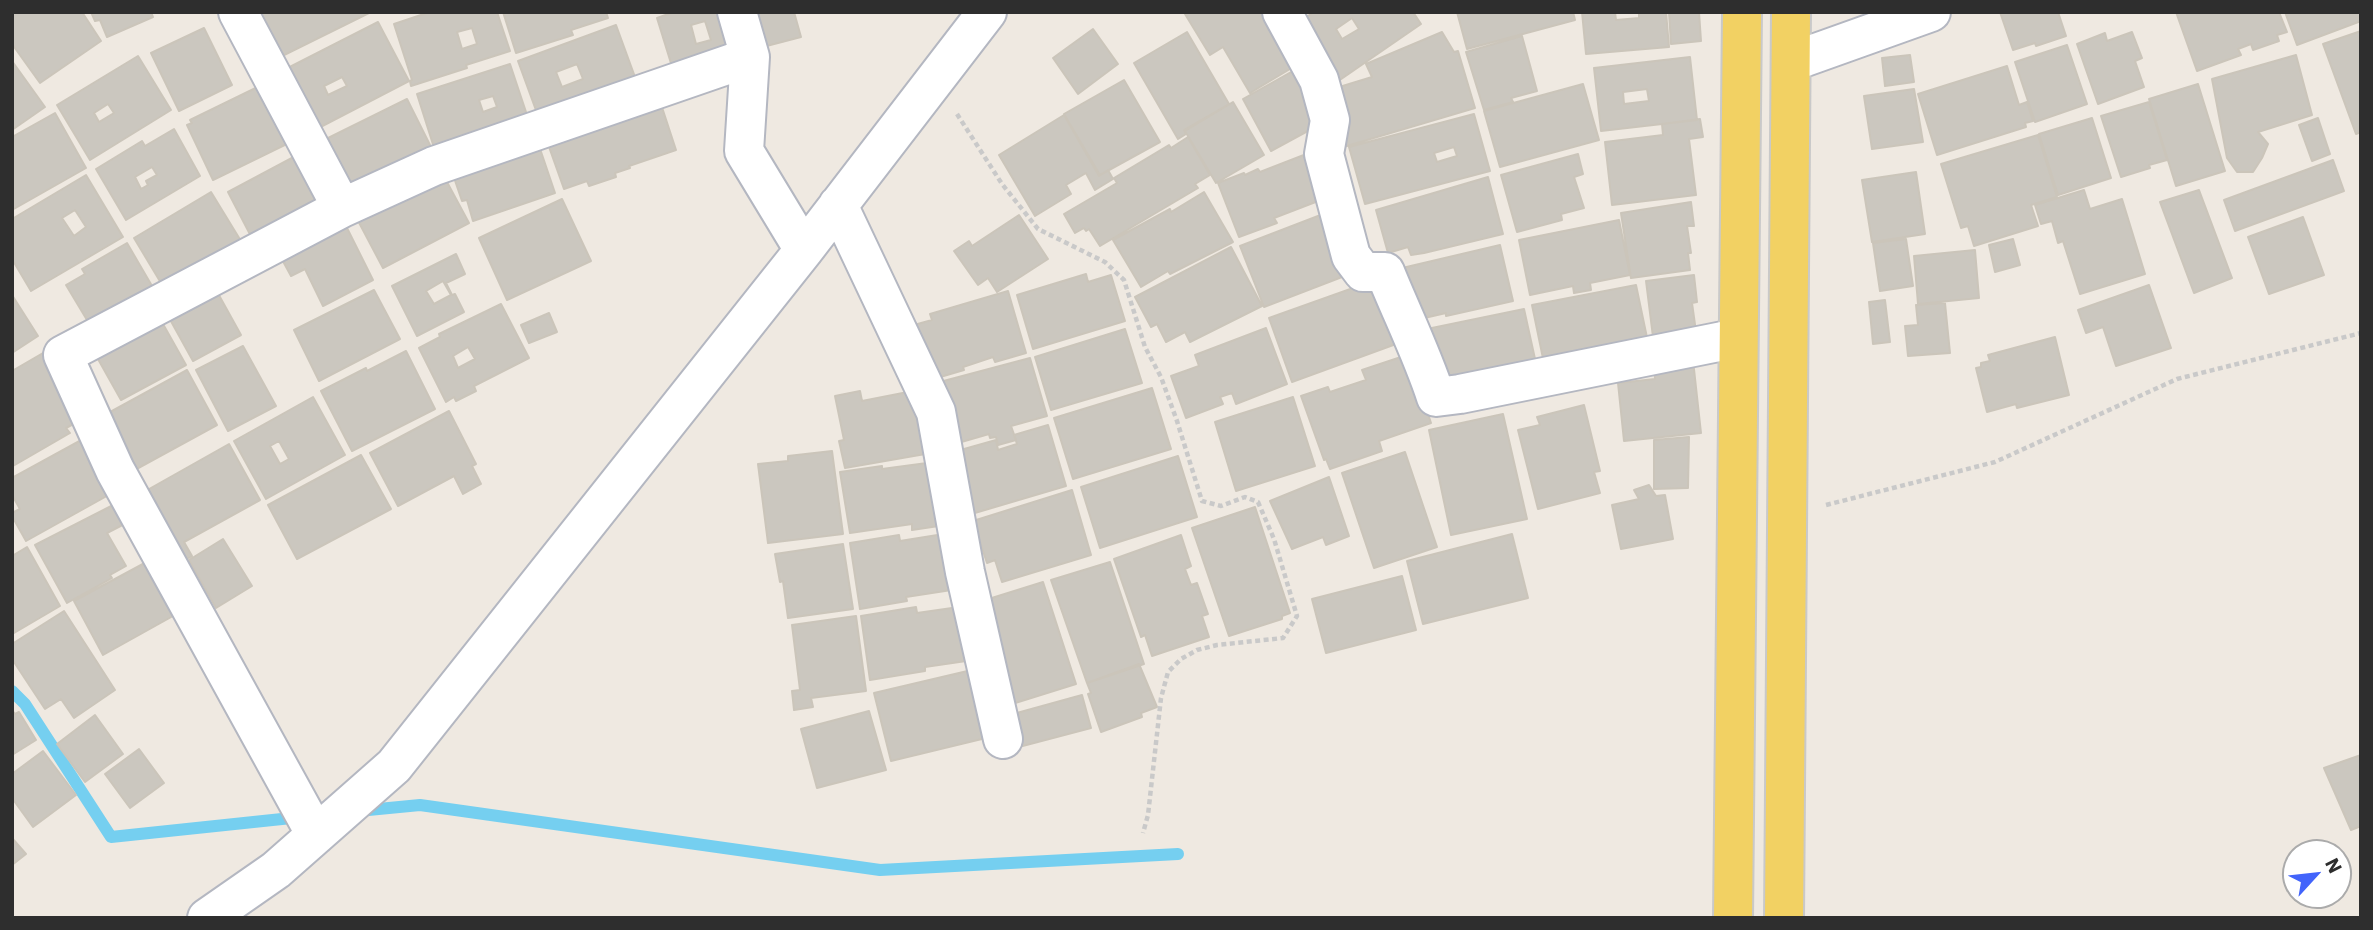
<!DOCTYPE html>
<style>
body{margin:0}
#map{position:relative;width:2373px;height:930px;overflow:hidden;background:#efe9e1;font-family:"IBM Plex Sans",sans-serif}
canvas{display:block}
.frame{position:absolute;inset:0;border:14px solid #2e2e2e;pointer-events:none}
.north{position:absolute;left:2282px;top:839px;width:70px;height:70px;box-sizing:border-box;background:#fff;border:2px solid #ababab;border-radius:50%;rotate:63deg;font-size:19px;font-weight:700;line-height:28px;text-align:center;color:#2e2e2e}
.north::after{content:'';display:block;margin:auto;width:24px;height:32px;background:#4264fb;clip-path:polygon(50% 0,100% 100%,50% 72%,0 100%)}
</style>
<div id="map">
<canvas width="2373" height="930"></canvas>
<div class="frame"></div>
<div class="north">N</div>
</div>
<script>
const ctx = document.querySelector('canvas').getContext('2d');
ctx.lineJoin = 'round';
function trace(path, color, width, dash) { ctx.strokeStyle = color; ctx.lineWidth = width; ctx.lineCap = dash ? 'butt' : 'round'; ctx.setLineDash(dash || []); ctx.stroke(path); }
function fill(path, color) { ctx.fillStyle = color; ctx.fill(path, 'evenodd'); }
trace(new Path2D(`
 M12 691 25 704 111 837 301 817
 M358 811 420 805 880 870 1178 854`), '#75cff0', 12);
const building = new Path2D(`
 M12 12H82L101 41 40 83 12 44Z
 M91 12H151L153 17 107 37 100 20 95 21Z
 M251 12H369V13L274 60Z
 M430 12H497L510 51 466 65 467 68 411 86 410 81 412 80 394 24ZM472 28 477 44 462 49 457 32Z
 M503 12H606L608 18 571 30 573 35 516 53Z
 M674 12H726L740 55 674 73 657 18ZM705 21 711 40 696 44 691 25Z
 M744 12H794L801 37 755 49Z
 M1188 12H1271L1305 60 1250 93 1223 47 1210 55 1185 14Z
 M1314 12H1413L1421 24 1334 84 1294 25ZM1352 18 1359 29 1342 39 1336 29Z
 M1457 12H1573L1575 20 1467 49Z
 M1582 12H1615L1616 20 1639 18V12H1666L1669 47 1586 54Z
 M1669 12H1699L1701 41 1671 44Z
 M2000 12H2058L2066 36 2036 46 2035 43 2013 50Z
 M2176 12H2279L2287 32 2277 35 2279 41 2253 50 2251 44 2238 49 2241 55 2197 71Z
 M2285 12H2361V21L2297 45Z
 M378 22 409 81 307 134 276 74ZM342 77 347 86 328 95 324 86Z
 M616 25 639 88 541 124 518 61ZM577 64 583 79 562 87 556 72Z
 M204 28 232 85 179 111 151 53Z
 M1093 29 1118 64 1078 94 1053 58Z
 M2361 31V132L2356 134 2323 44Z
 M1187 32 1229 104 1184 130 1186 134 1178 139 1134 63Z
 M1442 32 1454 52 1458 51 1475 108 1340 148 1323 92 1372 77 1366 64Z
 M2132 32 2142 58 2135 61 2144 87 2098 104 2077 44 2105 33 2107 41Z
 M1522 36 1537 91 1511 98 1513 102 1484 110 1466 52Z
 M2067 45 2087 104 2035 122 2015 62Z
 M1910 55 1914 82 1885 86 1882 58Z
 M2296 55 2312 115 2258 132 2268 144 2262 158 2253 172H2237L2227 158 2212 79Z
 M138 56 171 110 90 160 57 105ZM108 104 114 113 99 122 94 113Z
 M1690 57 1697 120 1601 131 1594 68ZM1647 89 1649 101 1624 104 1623 92Z
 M12 61 45 107 12 130Z
 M510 64 531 127 437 157 417 94ZM493 96 497 107 483 112 479 100Z
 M2007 66 2019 105 2027 102 2033 121 2025 123 2026 127 1937 155 1918 94Z
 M1300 67 1328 120 1271 151 1243 99Z
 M1124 80 1160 142 1100 175 1064 114Z
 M270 81 299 138 213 180 187 125 192 123 190 120Z
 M1583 84 1599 140 1500 167 1484 111Z
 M2198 84 2225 171 2176 186 2149 99Z
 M1914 89 1923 142 1872 149 1864 96Z
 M657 92 676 150 629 166 630 168 615 173 616 177 589 186 587 181 564 189 543 130Z
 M407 99 434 153 345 197 318 143Z
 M1233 102 1264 155 1216 183 1185 131Z
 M2149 102 2167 160 2149 165 2150 168 2121 177 2101 116Z
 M55 113 86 168 12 210V137Z
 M1474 114 1490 171 1365 204 1349 147ZM1454 147 1457 156 1437 162 1434 153Z
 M1064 115 1099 176 1108 170 1113 179 1095 190 1086 173 1066 185 1071 194 1035 216 999 155Z
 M2092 118 2111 178 2058 195 2039 134Z
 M2318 118 2330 154 2312 161 2299 125Z
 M1700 119 1703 137 1689 139 1696 195 1612 205 1605 142 1663 135 1662 124Z
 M174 129 200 176 126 220 96 169 142 141 145 146ZM152 167 157 175 146 181 148 185 141 189 135 177Z
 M535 134 555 193 473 221 467 200 462 201 449 163Z
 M2038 135 2057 197 2031 205 2038 226 1974 246 1968 226 1961 228 1941 164Z
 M1188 137 1210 175 1195 184 1198 188 1100 246 1089 229 1086 231 1084 228 1075 233 1064 214 1117 183 1114 178 1169 145 1171 148Z
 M305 151 331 202 254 242 228 192Z
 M1309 153 1326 198 1274 218 1277 223 1239 237 1218 183 1244 173 1245 175 1258 169 1260 172Z
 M1578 154 1583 174 1574 177 1584 208 1561 214 1562 220 1517 232 1501 175Z
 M2333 160 2344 191 2235 231 2224 200Z
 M440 169 469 223 383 268 355 215Z
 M1916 172 1925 234 1872 242 1862 180Z
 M86 175 123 237 31 291 12 259V219ZM75 210 86 227 74 236 62 218Z
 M1488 177 1503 234 1424 253 1411 255 1408 247 1388 253 1376 210Z
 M2084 190 2090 209 2122 199 2145 274 2080 294 2063 241 2058 243 2052 221 2041 224 2035 205Z
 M2199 190 2232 278 2194 293 2160 202Z
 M211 192 244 246 167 293 134 238Z
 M1204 192 1233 242 1170 274 1168 271 1141 287 1113 240 1170 209 1171 212Z
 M562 199 591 261 507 300 479 238Z
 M1691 202 1694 226H1687L1691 253H1688L1690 270 1631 278 1621 213Z
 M1331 211 1355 272 1264 307 1240 246Z
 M1019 215 1048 259 997 292 988 278 978 285 954 251 969 241 972 246Z
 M341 216 373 280 323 306 305 269 291 276 278 252Z
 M2303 217 2324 275 2269 294 2248 237Z
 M1619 220 1630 275 1590 283 1591 290 1574 293 1573 286 1530 295 1519 240Z
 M1906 239 1913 286 1880 291 1873 243Z
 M2013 239 2020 265 1995 272 1989 245Z
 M127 243 159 298 96 335 66 285 85 274 82 269Z
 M1500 245 1513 301 1446 316V313L1407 322 1398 269Z
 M1231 247 1262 306 1190 342 1185 332 1166 342 1157 324 1151 327 1135 297Z
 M1975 250 1979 298 1918 304 1914 256Z
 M456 254 465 274 446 283 452 295 455 294 464 312 417 336 392 286ZM443 281 451 295 434 304 426 291Z
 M1086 274 1088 282 1111 275 1125 321 1033 349 1017 295Z
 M1694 275 1697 302 1692 303 1697 339 1654 345 1646 281Z
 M1384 277 1407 340 1292 382 1269 318Z
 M210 279 241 335 193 361 162 305Z
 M1636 285 1650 352 1545 368 1532 305Z
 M2149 285 2171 348 2116 366 2103 327 2086 333 2078 310Z
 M374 290 400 339 319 381 294 330Z
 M1008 291 1026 353 995 362 993 357 963 367 964 370 930 380 914 325 932 320 930 314Z
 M12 295 38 336 12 353Z
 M1885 300 1890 342 1873 344 1869 302Z
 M1945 303 1950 353 1908 356 1905 326 1918 325 1916 305Z
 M501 304 529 358 474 386 476 391 456 401 454 397 446 402 419 348 440 337 439 334ZM468 347 475 359 458 368 453 356Z
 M154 308 186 365 121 400 89 343Z
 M1524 309 1537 368 1441 391 1427 329Z
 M549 313 557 332 529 343 521 325Z
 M1266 328 1287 384 1236 404 1232 393 1220 397 1223 404 1186 418 1171 376 1199 366 1195 355Z
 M1125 329 1142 383 1051 410 1035 357Z
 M2055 337 2069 395 2017 408 2016 404 1987 412 1976 368 1981 367V363L1990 361 1988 355Z
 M243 346 276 406 228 431 196 370Z
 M406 351 435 409 352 451 321 391 366 368 367 371Z
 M1416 352 1419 387 1431 423 1379 441 1382 451 1330 469 1326 459 1324 460 1301 396 1328 387 1330 392 1366 380 1362 370Z
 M43 353 81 420 66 428 70 433 13 466 12 371Z
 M1030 358 1047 416 1011 426 1016 440 998 445 996 437 990 438 989 434 951 445 936 383Z
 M1693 360 1701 433 1624 441 1618 383 1655 379 1654 364Z
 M187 370 217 425 131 472 101 417Z
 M1152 388 1171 449 1073 479 1054 418Z
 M918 390 931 453 845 468 839 441 844 440 835 396 860 391 862 401Z
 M313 397 345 455 266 499 234 441ZM279 441 289 459 280 464 270 446Z
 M1293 397 1315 466 1236 491 1215 422Z
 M1584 405 1600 471 1594 472 1600 493 1538 509 1518 430 1540 425 1537 417Z
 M449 411 476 464 472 466 481 484 463 494 454 476 398 506 370 453Z
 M1503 414 1527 519 1451 535 1429 430Z
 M1048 425 1066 486 968 515 957 451 996 440 998 450 1017 444 1014 435Z
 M1689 437 1688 488 1654 489V440Z
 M85 438 114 492 26 541 12 516V513L20 509 12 495V478Z
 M229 444 260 500 184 542 192 556 176 565 142 493Z
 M832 451 843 534 768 543 758 464 788 461V456Z
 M1405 452 1437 547 1374 568 1342 473Z
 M361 455 391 509 297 559 268 505Z
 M1178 456 1197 517 1100 548 1081 487Z
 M942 461 952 524 912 530V524L850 533 840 472 882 466V469Z
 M1329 477 1349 536 1326 545 1323 537 1292 549 1270 501Z
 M1649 485 1656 496 1665 495 1673 539 1621 549 1612 505 1639 499 1634 490Z
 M1072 490 1091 555 1002 582 995 560 987 563 973 521Z
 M125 499 136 518 107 533 126 566 110 575 112 578 67 603 35 545Z
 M1255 507 1290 613 1282 616V619L1229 636 1192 528Z
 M950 533 958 589 906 597 907 601 860 609 850 543 899 535 900 541Z
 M1512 534 1528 598 1423 624 1407 561Z
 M1181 535 1191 566 1185 569 1191 585 1197 583 1208 614 1202 616 1209 637 1152 656 1145 635 1141 637 1114 559Z
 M223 539 252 586 216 608 189 560Z
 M843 544 853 609 788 618 783 581 780 582 775 554Z
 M27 547 60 606 14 633 12 630V556Z
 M154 558 182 611 103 655 74 601Z
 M1110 562 1144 664 1087 683 1051 580Z
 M1402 576 1416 630 1326 653 1312 599Z
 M1043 582 1076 684 1012 704 979 602Z
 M966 606 973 660 925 667V671L870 680 861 616 916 607 917 613Z
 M64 611 115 690 74 718 61 699 45 709 12 659V644Z
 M856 616 866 691 811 698 813 707 794 710 792 691 800 690 792 625Z
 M1139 664 1157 707 1141 713 1142 717 1101 732 1088 694 1091 693 1087 683Z
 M976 669 986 738 891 761 874 693Z
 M1082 695 1091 728 1015 748 1006 716Z
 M12 710 15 714 19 712 36 740 12 755Z
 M869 711 886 770 817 788 801 729Z
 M95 715 123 754 85 782 57 744Z
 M139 749 164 783 130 808 105 774Z
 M43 751 76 795 33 827 12 798V774Z
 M2361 755V826L2351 830 2324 768Z
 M12 838 26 854 12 865Z`);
fill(building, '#cbc7bf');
trace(building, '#cbc5ba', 2);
const minor = new Path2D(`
 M238 12 342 208 434 166 750 57
 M737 12 750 57 744 151 804 250
 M1282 12 1319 80 1330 120 1324 154 1351 256 1363 272H1385C1402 314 1422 354 1436 397L1460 394 1738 338
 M1791 62 1931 12
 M838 205 936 412 965 572 1003 739
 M316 835 115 470 63 355 342 208
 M207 918 276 870 394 766 804 250 987 12`);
const primary = new Path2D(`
 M1733 918 1742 12
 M1784 918 1791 12`);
trace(minor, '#b4b7c1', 42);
trace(primary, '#c9c9c9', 42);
trace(new Path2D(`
 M957 114 1002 184 1038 229 1105 262 1124 280 1145 347 1161 377 1177 421 1202 501 1221 506 1245 497 1258 502 1274 539 1297 616 1283 638 1217 645 1197 650 1181 659 1168 672 1161 698 1148 815 1143 833
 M1826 505 1995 462 2177 379 2361 333`), '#c9c9c9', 4.5, [5, 3.5]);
trace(minor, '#fff', 38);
trace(primary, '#f2d163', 38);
</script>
